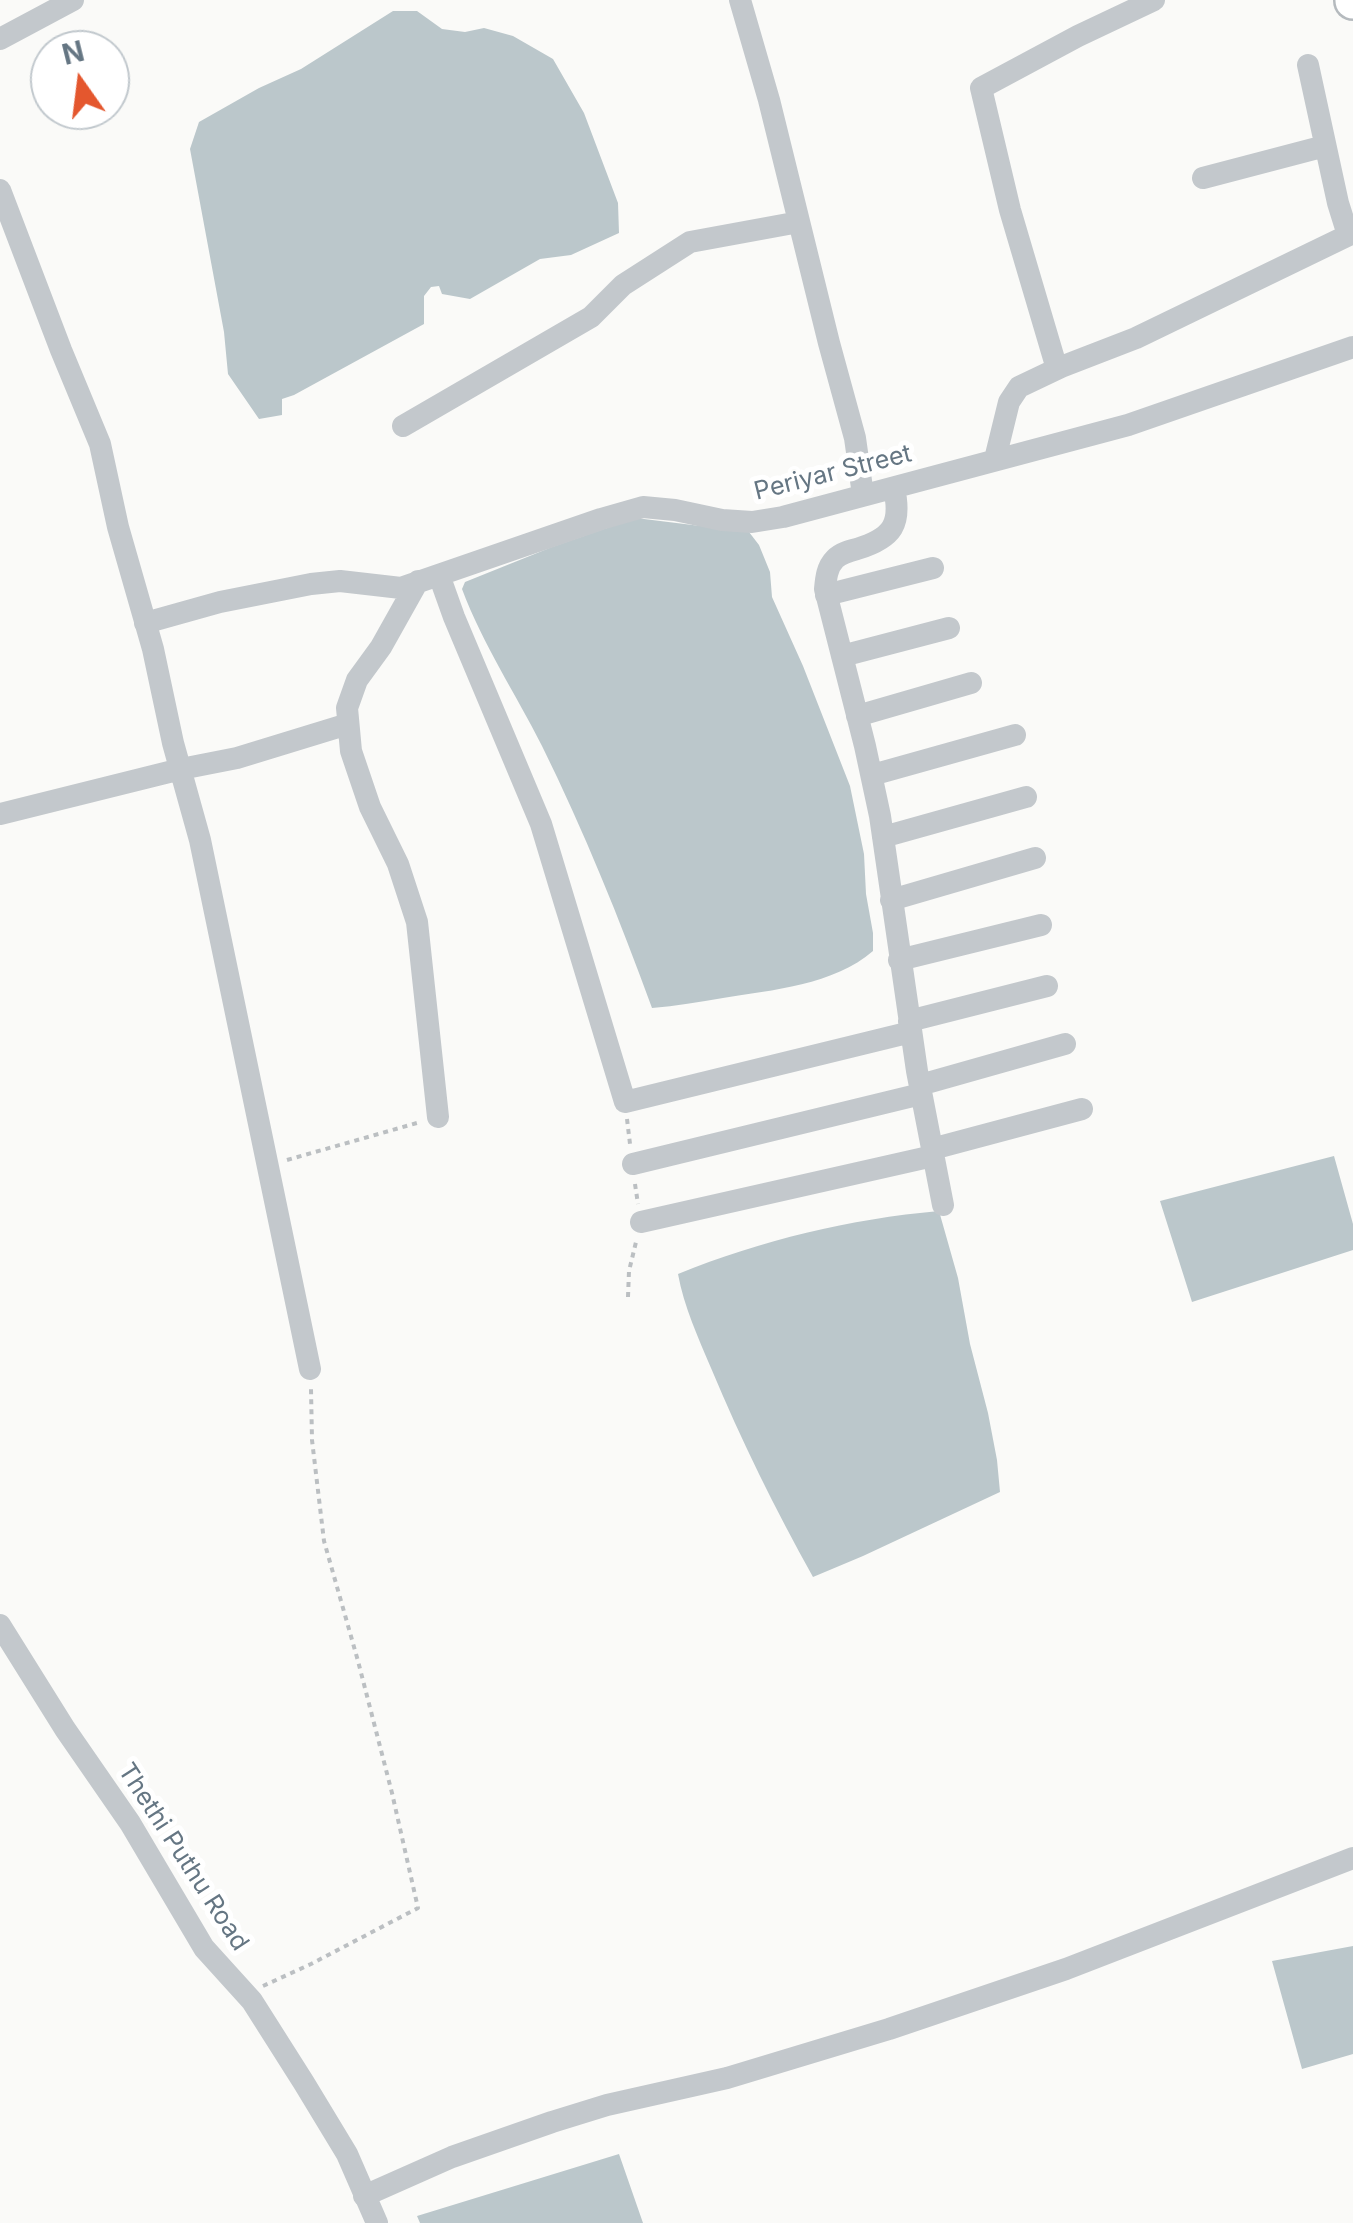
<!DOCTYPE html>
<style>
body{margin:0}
#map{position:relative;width:1353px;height:2223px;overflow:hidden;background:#fafaf8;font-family:Inter,sans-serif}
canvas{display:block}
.north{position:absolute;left:30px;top:30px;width:100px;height:100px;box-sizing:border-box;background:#fff;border:2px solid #c1c8cd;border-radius:50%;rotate:346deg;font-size:28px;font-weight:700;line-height:40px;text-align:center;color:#657683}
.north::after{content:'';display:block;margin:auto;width:35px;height:45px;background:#e4572e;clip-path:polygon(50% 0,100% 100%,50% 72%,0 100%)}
</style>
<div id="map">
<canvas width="1353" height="2223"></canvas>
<div class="north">N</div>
</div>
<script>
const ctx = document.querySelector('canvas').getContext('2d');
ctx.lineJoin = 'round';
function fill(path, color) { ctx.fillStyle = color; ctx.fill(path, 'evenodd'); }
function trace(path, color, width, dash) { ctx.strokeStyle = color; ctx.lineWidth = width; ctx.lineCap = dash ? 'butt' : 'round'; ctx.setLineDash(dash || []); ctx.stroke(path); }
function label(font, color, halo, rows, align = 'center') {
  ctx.font = font + ' Inter,sans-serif'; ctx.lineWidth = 10; ctx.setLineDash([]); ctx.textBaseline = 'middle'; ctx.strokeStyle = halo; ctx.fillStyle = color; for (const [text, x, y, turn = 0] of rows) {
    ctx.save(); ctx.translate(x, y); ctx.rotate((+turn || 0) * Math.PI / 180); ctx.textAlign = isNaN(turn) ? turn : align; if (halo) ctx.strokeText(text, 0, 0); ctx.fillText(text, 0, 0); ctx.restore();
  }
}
fill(new Path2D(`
 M393 11H417L442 29 465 32 484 28 513 36 553 59 584 113 618 203 619 233 571 255 540 259 470 299 442 294 439 286 431 287 424 296V324L294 395 282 399V415L259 419 228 374 224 332 190 149 199 122 259 88 301 69Z
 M636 518 749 532 759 545 770 572 772 597 803 666 850 786 864 854 866 894 873 933V951C834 985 772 990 723 998 699 1002 676 1006 652 1008 620 920 584 831 542 746 516 694 483 645 462 589L465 582 552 547Z
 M1334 1156 1353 1224V1250L1192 1302 1160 1201Z
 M939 1211 958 1278 970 1344 988 1413 997 1460 1000 1492 863 1556 813 1577C775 1509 741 1440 711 1368 698 1337 684 1307 678 1274 762 1240 850 1219 939 1211Z
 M1353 1946V2054L1302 2069 1272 1961Z
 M619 2154 643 2223H420L417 2216Z`), '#bbc7cb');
const primary = new Path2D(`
 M1353 0V1`);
trace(primary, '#b5babe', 40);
trace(new Path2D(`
 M627 1119 630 1144
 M287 1160 417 1123
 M635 1184 638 1204
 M628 1297 629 1271 636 1242
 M263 1986 311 1964 418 1908 392 1793 358 1661 324 1541 312 1440 311 1389`), '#bbbfc2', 4, [5, 5]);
trace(new Path2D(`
 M740 0 769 100 829 343 855 438 863 495
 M0 39 73 0
 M1308 65 1338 203 1348 235
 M1203 178 1325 146
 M0 190 61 350 100 444 118 527 153 649 173 743 200 840 310 1369
 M1057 369 1010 210 981 88 1078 36 1154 0
 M403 426 591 317 623 285 690 242 799 222
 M995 459 1009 402 1019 387 1061 367 1136 338 1353 233
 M894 488C902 524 893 538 857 549 849 551 841 553 835 559 827 567 826 578 825 589L865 746 880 816 917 1071 943 1205
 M439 575 454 617 541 824 625 1102 911 1032
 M418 581 381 647 357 680 347 708 351 751 370 807 398 864 417 922 438 1117
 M826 595 933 568
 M145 623 220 602 311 584 340 581 401 588 601 519 643 507 675 510 722 520 752 522 783 517 1128 425 1353 347
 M842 656 949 628
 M857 716 971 683
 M872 775 1015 735
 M0 814 181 769 237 758 348 724
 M883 837 1026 797
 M891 900 1035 858
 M899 960 1041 925
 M909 1021 1047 986
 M920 1085 1065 1044
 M932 1149 1082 1109
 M633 1164 921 1094
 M641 1222 933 1156
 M0 1625 65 1729 130 1823 204 1948 252 2001 304 2083 347 2154 377 2223
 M364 2196 452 2157 552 2122 607 2105 727 2078 889 2029 1066 1969 1353 1858`), '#c3c8cc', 22);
trace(primary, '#fff', 35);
label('25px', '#657683', '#fff', [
 ["Periyar Street",833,473,-14],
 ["Thethi Puthu Road",183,1857,57]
]);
</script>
